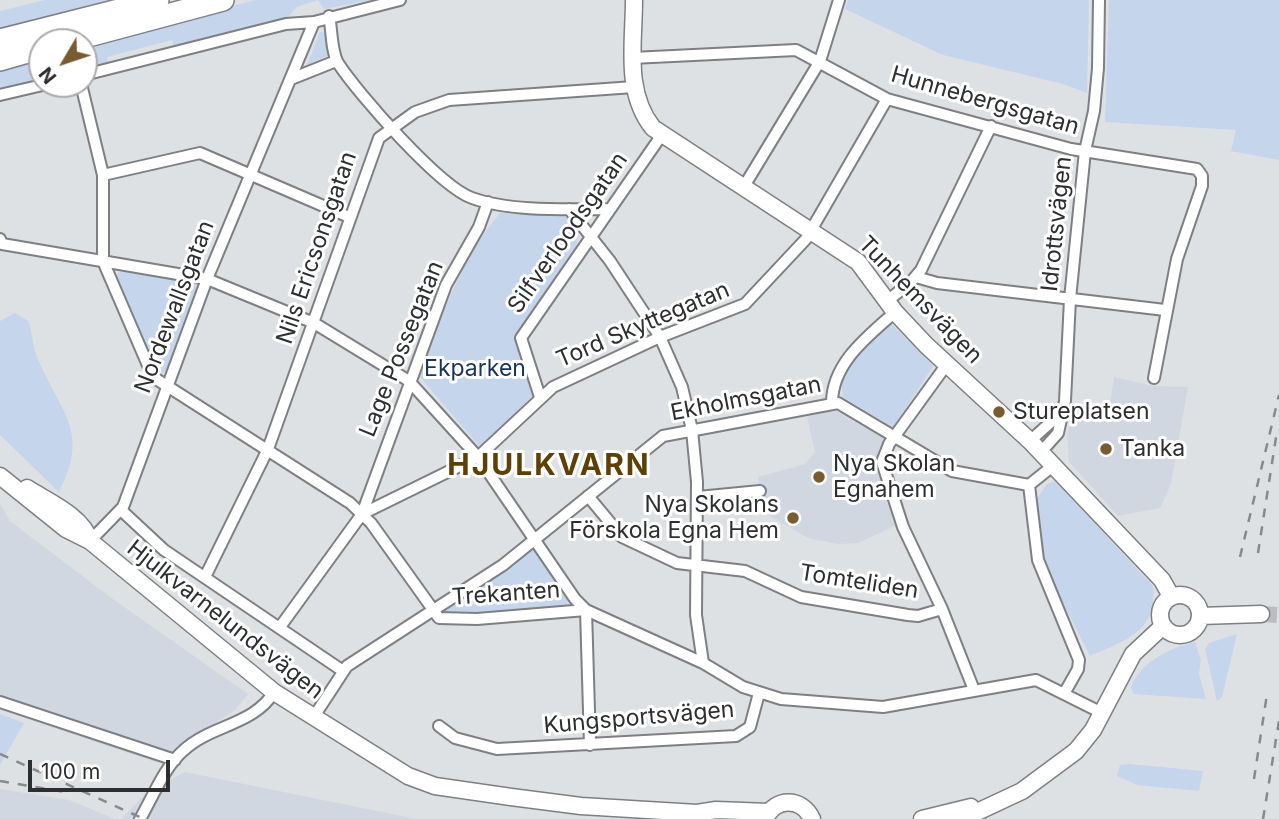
<!DOCTYPE html>
<meta charset="utf-8">
<style>
body{margin:0}
#map{position:relative;width:1279px;height:819px;overflow:hidden;background:#dee1e4;font-family:Inter,sans-serif}
canvas{display:block}
.north{position:absolute;left:28px;top:28px;width:70px;height:70px;box-sizing:border-box;background:#fff;border:2px solid #ababac;border-radius:50%;rotate:231deg;font-size:19px;font-weight:700;line-height:28px;text-align:center;color:#2d2e2f}
.north::after{content:'';display:block;margin:auto;width:24px;height:32px;background:#785c2f;clip-path:polygon(50% 0,100% 100%,50% 72%,0 100%)}
.scale{position:absolute;left:28px;top:760px;width:142px;height:32px;box-sizing:border-box;border:4px solid #2d2e2f;border-top:0;padding-left:9px;font-size:21px;line-height:24px;white-space:nowrap;color:#2d2e2f;-webkit-text-stroke:5px #fff;paint-order:stroke}
</style>
<div id="map">
<canvas width="1279" height="819"></canvas>
<div class="north">N</div>
<div class="scale">100 m</div>
</div>
<script>
const ctx = document.querySelector('canvas').getContext('2d');
ctx.lineJoin = 'round';
function fill(path, color) { ctx.fillStyle = color; ctx.fill(path, 'evenodd'); }
function trace(path, color, width, dash) { ctx.strokeStyle = color; ctx.lineWidth = width; ctx.lineCap = dash ? 'butt' : 'round'; ctx.setLineDash(dash || []); ctx.stroke(path); }
function label(font, color, halo, rows, align = 'center') {
  ctx.font = font + ' Inter,sans-serif'; ctx.lineWidth = 6; ctx.setLineDash([]); ctx.textBaseline = 'middle'; ctx.strokeStyle = halo; ctx.fillStyle = color; for (const [text, x, y, turn = 0] of rows) {
    ctx.save(); ctx.translate(x, y); ctx.rotate((+turn || 0) * Math.PI / 180); ctx.textAlign = isNaN(turn) ? turn : align; if (halo) ctx.strokeText(text, 0, 0); ctx.fillText(text, 0, 0); ctx.restore();
  }
}
fill(new Path2D(`
 M1114 377 1153 386 1188 387 1171 484 1160 508 1118 516 1069 462 1067 434 1076 409 1109 412Z
 M834 410 885 439 879 448 876 467 895 526 858 543 838 544 808 538 761 511 758 477 805 464 815 452 807 417Z
 M0 504 10 521 110 597 248 694 235 710 155 762 0 710Z
 M185 772 417 819H121L148 791Z
 M0 789 69 800 115 819H0Z`), '#d0d7e1');
fill(new Path2D(`
 M45 0H128L0 31V11Z
 M256 0H371L324 9 318 0 297 7 286 19 174 47 172 40 107 57 108 64 84 69V43Z
 M848 0H1089L1087 93 1063 84 943 55 845 9Z
 M1109 0H1279V160L1231 151 1236 130 1105 122Z
 M320 32 326 33 331 54 307 65Z
 M42 53V79L0 89V63Z
 M500 213 567 217 579 236 576 246 516 342 533 395 481 448 419 376C441 319 460 260 500 213Z
 M122 272 194 281 197 286 166 372 161 374 155 372 116 279 118 273Z
 M15 313 28 321C33 333 32 345 37 357 60 413 91 430 59 492L0 435V321Z
 M890 323 934 365 893 427 843 397 841 377 869 338Z
 M1055 481 1153 586C1158 632 1124 641 1090 656L1042 561 1036 500 1047 484Z
 M533 548 568 601 567 607 459 616H448L445 612 447 607Z
 M1237 634 1222 697 1217 701 1205 649 1209 643Z
 M1195 642 1201 660 1199 674 1206 699 1133 694 1131 686C1142 662 1169 648 1195 642Z
 M0 714 24 723 0 765Z
 M1129 764 1203 771 1199 791 1137 785 1117 776 1120 765Z`), '#c5d5ec');
trace(new Path2D(`
 M1261 614 1279 615`), '#bbbdc0', 16, [16, 8]);
const street = new Path2D(`
 M329 16C332 29 331 51 338 63 358 94 440 187 472 198 511 212 569 209 610 209
 M632 58 796 50 887 99 1071 149 1197 169 1202 176V186L1177 259 1154 378
 M84 75 286 24 314 22 400 0
 M291 79 336 61
 M81 84 103 175V261L153 377 350 503 371 523 439 618 477 619 586 610 590 745
 M0 95 47 84
 M103 175 200 153 349 217
 M743 188 820 61 839 0
 M569 209 610 261 660 337 682 387 692 430 697 482 696 615 703 663
 M0 239 2 244 14 246 207 279 314 323 409 381 478 457 575 599 586 610 703 663 743 687 781 699 883 707 1036 680 1102 713
 M916 277 937 283 1165 310
 M887 301 910 283 921 270 991 126
 M947 364 889 444 882 462 903 527 942 609 974 690
 M540 397 521 338 661 136
 M832 403C832 363 868 336 895 312
 M1030 441 1062 412
 M1041 452 1058 433 1065 401 1070 299 1085 151 1094 111 1098 68 1099 0
 M1029 485 1038 560 1079 660 1078 669 1065 692
 M588 496 622 537 677 563 745 571 801 597 908 615 918 616 942 609
 M698 497 760 491
 M121 510 164 550 343 671
 M362 514 446 285 479 227 488 202
 M90 541 123 507 207 279 314 22
 M205 577 268 449 379 138 415 112 449 100 634 87
 M280 627 362 514 478 457 553 387 660 337 745 304 806 239 887 99
 M0 702 175 760
 M313 718 347 666 503 565 663 436 838 403 952 471 1029 485 1054 465
 M439 726 455 738 497 749 736 736 750 727 759 693
 M140 819C153 797 164 767 184 750 211 725 254 725 274 692`);
const secondary = new Path2D(`
 M634 0C634 43 624 92 653 128L858 262 895 312 926 345 1030 441 1162 580 1171 596
 M0 476 66 529 90 541 274 692 408 776 435 786 511 797 581 806 697 813 716 810 769 812
 M27 488C47 501 83 516 90 541
 M1160 615a20 20 0 1 1 40 0a20 20 0 1 1-40 0Z
 M1200 616 1261 614
 M765 819C775 797 802 797 812 819
 M922 819 971 807
 M962 819 1022 791 1076 751 1093 730 1133 654 1163 626`);
const highway = new Path2D(`
 M0 40 158 0
 M66 42 223 0
 M0 60 42 48`);
trace(street, '#7d7f83', 14);
trace(secondary, '#7d7f83', 19);
trace(highway, '#7d7f83', 24);
trace(street, '#fff', 10);
trace(secondary, '#fff', 16);
trace(highway, '#fff', 21);
trace(new Path2D(`
 M1258 553 1277 431
 M1240 557 1279 395
 M0 754 144 819
 M1254 779 1267 694
 M0 781 71 793
 M1263 819 1279 721`), '#87898b', 2.5, [9, 9]);
for (const [x, y, r, color] of [
 [999,412,7,"#785c2f"],
 [1106,449,7,"#785c2f"],
 [819,477,7,"#785c2f"],
 [793,518,7,"#785c2f"]
]) { const dot = new Path2D(); dot.arc(x, y, r, 0, 2 * Math.PI); ctx.fillStyle = color; ctx.fill(dot); trace(dot, '#fff', 2.5); }
label('23px', '#2d2e2f', '#fff', [
 ["Hunnebergsgatan",985,101,16],
 ["Idrottsvägen",1057,224,-84],
 ["Silfverloodsgatan",568,233,-55],
 ["Nils Ericsonsgatan",317,248,-71],
 ["Tunhemsvägen",920,300,46],
 ["Nordewallsgatan",175,307,-69],
 ["Tord Skyttegatan",643,325,-23],
 ["Lage Possegatan",402,349,-68],
 ["Ekholmsgatan",746,399,-11],
 ["Tomteliden",859,582,9],
 ["Trekanten",506,594,-4],
 ["Hjulkvarnelundsvägen",225,620,38],
 ["Kungsportsvägen",639,718,-5]
]);
label('23px', '#18345d', '#fff', [
 ["Ekparken",475,369]
]);
label('23px', '#2d2e2f', '#fff', [
 ["Stureplatsen",1013,412],
 ["Tanka",1120,449],
 ["Nya Skolan",833,464],
 ["Egnahem",833,490],
 ["Nya Skolans",779,505,"right"],
 ["Förskola Egna Hem",779,531,"right"]
], 'left');
ctx.letterSpacing = '2px';
label('bold 30px', '#5e4004', '#fff', [
 ["HJULKVARN",549,466]
]);
ctx.letterSpacing = '0px';
</script>
